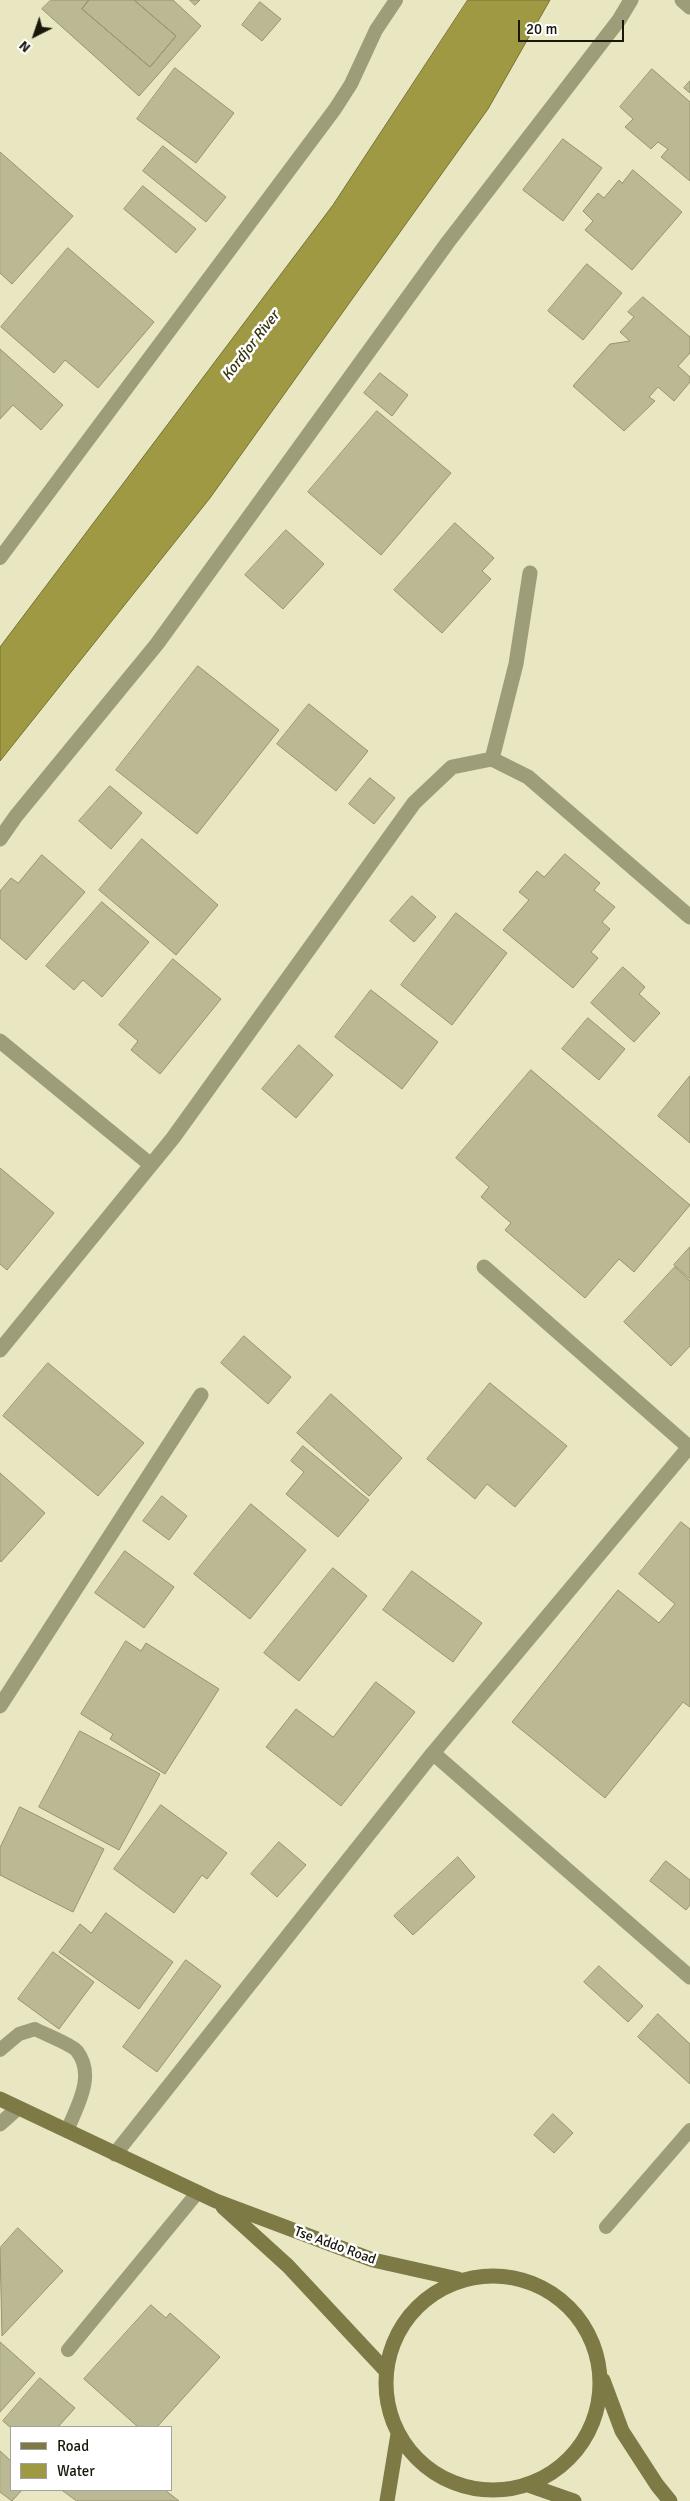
<!DOCTYPE html>
<style>
body{margin:0}
#map{position:relative;width:690px;height:2501px;overflow:hidden;background:#e8e7c1;font-family:Signika,sans-serif}
canvas{display:block}
.legend{position:absolute;left:10px;top:2426px;width:162px;height:65px;box-sizing:border-box;background:#fff;border:1px solid #a3a29d;margin:0;padding:6px 9px;list-style:none;font-size:15px;color:#18170a}
.legend li{display:flex;align-items:center;gap:10px;height:25px}
.legend b{width:25px;border:1px solid #a3a29d}
.north{position:absolute;left:10px;top:10px;width:50px;height:50px;-webkit-text-stroke:4px #fff;paint-order:stroke;rotate:221deg;font-size:14px;font-weight:700;line-height:20px;text-align:center;color:#18170a}
.north::after{content:'';display:block;margin:auto;width:18px;height:22px;background:#18170a;clip-path:polygon(50% 0,100% 100%,50% 72%,0 100%)}
.scale{position:absolute;left:518px;top:20px;width:106px;height:22px;box-sizing:border-box;border:2px solid #18170a;border-top:0;padding-left:6px;font-size:15px;line-height:18px;white-space:nowrap;color:#18170a;-webkit-text-stroke:4px #fff;paint-order:stroke}
</style>
<div id="map">
<canvas width="690" height="2501"></canvas>
<ul class="legend">
<li><b style="height:6px;background:#7d7a45"></b>Road</li>
<li><b style="height:14px;background:#9f9944"></b>Water</li>
</ul>
<div class="north">N</div>
<div class="scale">20 m</div>
</div>
<script>
const ctx = document.querySelector('canvas').getContext('2d');
ctx.lineJoin = 'round';
function fill(path, color) { ctx.fillStyle = color; ctx.fill(path, 'evenodd'); }
function trace(path, color, width, dash) { ctx.strokeStyle = color; ctx.lineWidth = width; ctx.lineCap = dash ? 'butt' : 'round'; ctx.setLineDash(dash || []); ctx.stroke(path); }
function label(font, color, halo, rows, align = 'center') {
  ctx.font = font + ' Signika,sans-serif'; ctx.lineWidth = 5; ctx.setLineDash([]); ctx.textBaseline = 'middle'; ctx.strokeStyle = halo; ctx.fillStyle = color; for (const [text, x, y, turn = 0] of rows) {
    ctx.save(); ctx.translate(x, y); ctx.rotate((+turn || 0) * Math.PI / 180); ctx.textAlign = isNaN(turn) ? turn : align; if (halo) ctx.strokeText(text, 0, 0); ctx.fillText(text, 0, 0); ctx.restore();
  }
}
const water = new Path2D(`
 M468 0H550L488 109 210 498 0 761V647L333 205Z`);
fill(water, '#9f9944');
trace(water, '#767233', 1);
const building = new Path2D(`
 M51 0H89L82 9 150 67 176 36 134 0H173L201 26 139 96 42 9Z
 M89 0H134L176 36 150 67 82 9Z
 M190 0H200L195 5Z
 M260 2 281 19 262 41 242 25Z
 M175 68 234 113 196 163 137 119Z
 M652 69 690 102V181L661 157 668 149 658 142 651 149 625 127 633 119 620 107Z
 M690 81V93L684 88Z
 M563 139 602 168 563 221 523 190Z
 M163 146 226 197 206 222 143 171Z
 M0 152 73 216 12 284 0 273Z
 M633 170 682 212 632 270 585 230 593 221 583 211 598 193 604 198 619 180 622 183Z
 M143 186 196 229 176 253 124 209Z
 M68 248 154 322 98 388 65 360 54 373 1 327Z
 M587 264 622 293 583 340 548 311Z
 M643 297 690 337V353L678 366 690 377V382L674 401 658 387 649 397 655 401 624 431 573 386 610 344 630 341 620 332 634 317 628 312Z
 M0 349 63 405 41 430 13 405 0 419Z
 M380 373 408 395 392 416 364 393Z
 M377 411 451 473 381 555 308 492Z
 M455 523 494 558 482 571 491 579 442 633 394 590Z
 M286 530 324 564 283 609 245 575Z
 M198 666 279 730 197 834 116 770Z
 M309 704 368 751 336 791 277 744Z
 M370 778 395 798 374 824 349 804Z
 M110 786 142 813 111 849 79 821Z
 M142 839 218 905 176 955 99 890Z
 M565 854 600 883 594 890 615 907 602 922 610 929 591 952 598 958 573 988 503 930 529 900 519 892 537 871 544 877Z
 M42 855 85 892 26 960 0 938V891L11 878 18 883Z
 M412 896 436 917 414 942 390 921Z
 M102 902 149 942 102 997 83 980 74 990 46 966Z
 M456 913 507 953 452 1025 401 985Z
 M173 959 221 999 160 1074 131 1050 138 1041 119 1025Z
 M623 967 645 987 639 994 660 1013 634 1042 591 1003Z
 M371 990 438 1042 402 1089 335 1037Z
 M588 1018 625 1049 599 1080 562 1049Z
 M299 1045 333 1075 296 1118 262 1089Z
 M531 1070 690 1205 634 1272 619 1259 585 1298 505 1230 511 1223 481 1197 489 1187 456 1158Z
 M690 1076V1143L658 1116Z
 M0 1168 54 1213 7 1270 0 1264Z
 M690 1247V1279L674 1265Z
 M675 1267 690 1281V1346L671 1366 624 1322Z
 M244 1336 291 1377 268 1404 221 1363Z
 M48 1363 144 1443 98 1496 3 1416Z
 M490 1383 567 1446 515 1507 487 1484 475 1499 427 1459Z
 M331 1394 402 1458 369 1496 297 1433Z
 M303 1446 369 1500 338 1537 286 1494 304 1472 291 1461Z
 M0 1473 45 1513 1 1562 0 1560Z
 M162 1496 187 1516 169 1540 143 1521Z
 M251 1504 306 1550 250 1619 194 1574Z
 M681 1522 690 1529V1707L683 1702 605 1798 512 1722 618 1590 659 1623 675 1604 639 1574Z
 M125 1551 174 1587 144 1628 95 1593Z
 M333 1568 367 1596 299 1681 264 1653Z
 M412 1571 482 1623 453 1662 383 1610Z
 M126 1641 141 1651 146 1643 219 1689 165 1774 110 1739 113 1734 81 1714Z
 M376 1682 415 1712 341 1806 266 1747 296 1709 333 1737Z
 M80 1731 160 1774 119 1850 39 1807Z
 M161 1805 227 1853 207 1879 202 1875 174 1913 114 1869Z
 M20 1807 104 1849 73 1912 0 1875V1848Z
 M279 1842 306 1865 277 1897 251 1874Z
 M458 1857 475 1877 413 1935 394 1916Z
 M666 1861 690 1880V1905L686 1910 650 1881Z
 M106 1913 173 1962 139 2009 59 1952 80 1924 91 1933Z
 M53 1952 94 1982 59 2029 18 1999Z
 M186 1960 221 1986 157 2072 123 2047Z
 M599 1966 643 2006 628 2022 584 1982Z
 M658 2014 690 2044V2084L638 2037Z
 M553 2114 573 2133 554 2153 534 2135Z
 M18 2228 63 2271 2 2336 0 2248Z
 M151 2305 166 2318 170 2313 220 2357 157 2427H138L84 2379Z
 M0 2342 35 2373 0 2412Z
 M40 2378 75 2408 58 2427 11 2428 3 2421Z
 M0 2451 11 2461V2490H22L12 2501 0 2492Z
 M62 2490H165L179 2501H77Z`);
fill(building, '#bab994');
trace(building, '#969471', 1);
trace(new Path2D(`
 M0 558 335 109 351 84 376 30 396 0
 M0 2050 19 2034 35 2029C44 2034 71 2044 77 2051 96 2076 77 2106 67 2131
 M606 2227 690 2130
 M68 2350 198 2192`), '#9e9d7a', 14);
trace(new Path2D(`
 M682 0 690 7
 M492 759 516 664 530 573
 M0 839 16 816 157 644 448 242 619 20 631 0
 M0 1041 151 1165
 M484 1267 690 1448
 M0 1350 173 1138 414 803 452 767 492 759 528 777 690 917
 M0 1706 201 1395
 M433 1753 690 1977
 M0 2124 18 2108
 M115 2154 433 1753 689 1447`), '#9e9d7a', 15);
trace(new Path2D(`
 M0 2099 216 2201 373 2260 458 2279
 M223 2207 288 2266 386 2371
 M386 2383a107 107 0 1 1 214 0a107 107 0 1 1-214 0Z
 M603 2380 622 2431 657 2485 670 2501
 M528 2485 574 2501
 M387 2501 398 2434`), '#7d7a45', 15);
label('14px', '#18170a', '#fff', [
 ["Tse Addo Road",335,2246,20]
]);
label('italic 15px', '#37340f', '#fff', [
 ["Kordjor River",251,346,-52]
]);
</script>
